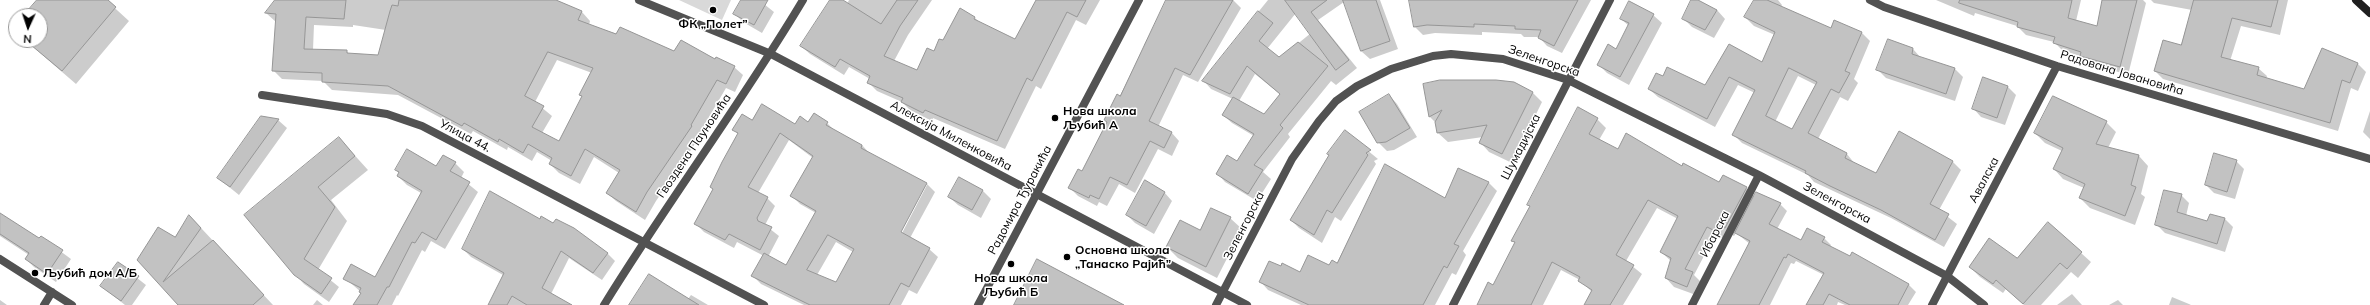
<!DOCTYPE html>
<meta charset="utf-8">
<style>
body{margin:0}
#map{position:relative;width:2370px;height:305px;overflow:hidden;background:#fff;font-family:Mulish,sans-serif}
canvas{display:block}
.north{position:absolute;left:8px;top:8px;width:40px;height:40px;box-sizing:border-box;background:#fff;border:1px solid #999;border-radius:50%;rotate:183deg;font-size:11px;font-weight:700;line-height:16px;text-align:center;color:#000}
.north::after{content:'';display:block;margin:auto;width:14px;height:18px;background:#000;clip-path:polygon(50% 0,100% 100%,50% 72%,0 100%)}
</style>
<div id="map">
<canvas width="2370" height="305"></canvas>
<div class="north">N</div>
</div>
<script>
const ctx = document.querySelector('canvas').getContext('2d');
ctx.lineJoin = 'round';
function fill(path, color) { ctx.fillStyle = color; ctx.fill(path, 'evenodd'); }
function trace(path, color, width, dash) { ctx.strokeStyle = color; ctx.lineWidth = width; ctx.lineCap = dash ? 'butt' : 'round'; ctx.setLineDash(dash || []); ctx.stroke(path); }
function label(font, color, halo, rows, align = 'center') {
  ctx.font = font + ' Mulish,sans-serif'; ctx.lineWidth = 3; ctx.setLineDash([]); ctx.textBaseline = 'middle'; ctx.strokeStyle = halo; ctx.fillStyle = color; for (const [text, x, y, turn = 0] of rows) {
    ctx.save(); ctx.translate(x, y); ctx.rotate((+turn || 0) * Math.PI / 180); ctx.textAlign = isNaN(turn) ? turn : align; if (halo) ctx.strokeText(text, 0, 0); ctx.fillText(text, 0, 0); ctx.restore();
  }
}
fill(new Path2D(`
 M679 0H731L722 20Z`), '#d9d9d9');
fill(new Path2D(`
 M38 0H106L129 21 76 84 25 40H40V16H24Z
 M276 0H556L582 12 590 21 589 25 675 52 734 67 743 75 735 92 726 88 699 134 701 135 656 201 645 220 616 201 607 193 619 173 594 157 580 184 559 173 550 164 552 161 537 152 532 161 508 147 507 150 473 131 471 134 398 95 332 90 323 81 282 79 273 70 276 22 266 13ZM314 25 353 27V25L386 30 379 56 350 55 346 51 313 50ZM557 60 592 73 583 97 559 143 542 133 552 116 535 102Z
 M742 0H759L774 12 762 33 743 22 735 14Z
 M831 0H841L847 4 849 0H932L908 35 894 61 917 71 943 41 975 18 979 22 1016 41 1037 0H1100L1086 25 1076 20 1041 89 1036 86 1005 149 933 118 932 121 910 110 902 102 877 91 868 82 870 79 849 67 844 75 810 54 801 46Z
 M1168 0H1233L1241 8 1198 82 1183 75 1158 127 1171 132 1179 141 1172 156 1158 149 1135 193 1119 184 1107 206 1099 202 1097 206 1078 196 1070 188 1082 172 1145 46 1144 45Z
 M1268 0H1380L1398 49 1370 59 1361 51 1344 2 1318 20 1357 68 1336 85 1331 81 1288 134 1290 137 1263 172 1271 179 1257 201 1225 182 1217 173 1237 163 1254 136 1232 123 1223 115 1233 99 1211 89 1203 80ZM1296 13 1311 33 1279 59 1267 49ZM1255 74 1281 95 1264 116 1239 101Z
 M1410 0H1591L1562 53 1547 46 1539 37H1524L1521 34 1482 32V35L1435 33 1423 35 1415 27Z
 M1692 0 1717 10 1725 19 1714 38 1692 27 1683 18Z
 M1755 0H1778L1782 5 1781 7 1831 30 1835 21 1862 33 1870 41 1854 79 1858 83 1848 101 1840 97 1818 139 1847 154 1855 164 1876 174 1952 161 1961 170 1939 210 1957 224 1944 247 1891 218 1814 182 1808 175 1742 143 1734 135 1755 93 1738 85 1715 127 1658 97 1649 89 1663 77 1705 86 1762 63 1775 35 1754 26 1745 17ZM1798 76 1816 85 1793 130 1775 122Z
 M1936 0H2081L2076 21 2098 27 2103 0H2143L2146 3 2128 75 2089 63 2083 57 2062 50 2054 42 2026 35 2017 26 1975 13 1974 16Z
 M2151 0H2288L2280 35 2241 26 2230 61 2258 68 2267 76 2266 79 2305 90 2322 49 2358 64 2366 72 2358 91 2351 88 2338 131 2163 79 2155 71 2182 46 2192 10 2154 3Z
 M1653 15 1662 23 1629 85 1607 73 1599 65 1616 50 1629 26 1621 19Z
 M1888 40 1913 49 1921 58 1955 69 1963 77 1955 101 1886 78 1878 70Z
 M1513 83 1533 93 1542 102 1512 163 1489 152 1480 142 1483 137 1448 142 1438 133 1437 124 1430 117 1424 85Z
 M2008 87 2016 95 2005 125 1981 117 1973 108Z
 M1389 95 1397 104 1417 137 1394 150 1387 151 1378 142Z
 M1579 109 1597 119 1606 128 1599 140 1618 151 1682 168 1720 183 1746 188 1755 197 1757 193 1760 194 1780 204 1787 211 1777 229 1801 241 1824 238 1831 245 1830 247 1909 285 1916 292 1908 305H1845L1838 302 1837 305H1807L1824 275 1796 261 1794 264 1791 263 1770 305H1718L1750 244 1736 233 1734 236 1727 232 1723 239 1715 235 1694 275 1701 282 1696 295 1674 287 1666 278 1671 261 1661 252 1678 219 1657 208 1626 261 1642 274 1623 305H1585L1592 292 1580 280 1561 270 1543 305H1478L1494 286 1515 243 1513 240 1531 207 1529 205Z
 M2370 111V139L2363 132Z
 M278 120 287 128 239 195 218 178Z
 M752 121 795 125 827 123 835 131 862 145 870 154 927 184 935 192 910 238 929 249 938 257 917 294 909 290 901 305H804L761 284 753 276 764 256 737 242 734 248 704 232 696 224 739 135 734 130ZM789 140 813 158 792 196 800 204 816 213 786 266 768 257 779 236 765 225 775 206 767 198 758 193ZM925 185H927L900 237 898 236ZM836 242 853 252 836 284 817 275Z
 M2106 122 2116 132 2108 148 2139 156 2148 166 2141 194 2145 197 2135 225 2090 208 2080 198 2084 188 2063 179 2054 169 2062 151 2045 143 2035 133Z
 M1345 132 1378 159 1374 161 1376 164 1341 221 1335 217 1322 243 1299 228 1291 220Z
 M339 138 368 170 331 200 347 221 318 270 339 287 329 302 304 284 291 270 245 215Z
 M2236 161 2244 169 2235 199 2214 193 2206 185Z
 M455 163 464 172 461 178 478 192 445 249 431 241 425 252 422 250 398 296 397 295 392 305H355L362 293 345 278H375L421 193 407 185 398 176 399 173 396 170 437 167Z
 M1459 170 1489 183 1497 191 1463 251 1466 255 1456 275 1452 273 1435 305H1301L1268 290 1260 281 1337 264 1445 199Z
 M960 178 983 191 991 199 981 218 958 205 949 197Z
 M1164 192 1172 201 1154 234 1135 223 1127 215Z
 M2181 195 2189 203 2186 216 2208 222 2225 219 2233 227 2225 252 2165 233 2156 224Z
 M0 214 39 240 41 237 71 259 56 282 34 267 26 259 29 255 0 236Z
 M190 216 202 229 273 305H180L138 260 175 239Z
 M1230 218 1242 229 1217 278 1178 258 1167 247Z
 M540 220 607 253 615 261 602 280 569 258 551 294 570 305H489L503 275 471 257 463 249Z
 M2081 253 2091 262 2078 278 2071 272 2041 305H2024L2006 289 2003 293 1980 277 1970 267 2017 259Z
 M118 263 146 285 132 305H125L101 286Z
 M2072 294 2082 305H2057Z
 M691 295 708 305H633L688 299Z
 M2172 297 2189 304 2191 305H2169Z
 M0 300 7 305H0Z
 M317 300 323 305H313Z
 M2118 300 2123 305H2109Z`), '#0003');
const building = new Path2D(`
 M37 0H108L116 7 62 71 25 40H40V16H23Z
 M275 0H346L344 19 306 17 304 49 347 50V53L378 55 390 11 392 5 398 6 399 0H556L582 11 578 20 616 34 620 27 674 51 681 40 715 59 716 57 735 66 726 84 717 80 691 125 692 126 647 192 636 212 606 193 620 170 585 149 571 176 549 164 552 158 528 144 523 153 499 139 498 142 464 123 462 126 388 86 322 82V73L272 71 276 14 265 13ZM548 52 593 68 579 95 582 96 559 141 532 127 544 106 525 96Z
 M741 0H768L754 25 733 14Z
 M830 0H843L881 24 897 0H918L900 26 884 56 917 70 927 48 934 51 939 39 943 40 960 8 975 17 974 19 1015 39 1036 0H1086L1077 17 1067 12 1032 81 1027 78 997 141 925 110 923 113 901 102 903 98 867 83 870 76 840 59 835 67 800 46Z
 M1166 0H1233L1190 75 1175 68 1149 121 1172 132 1164 148 1150 141 1127 185 1110 177 1099 199 1090 195 1089 198 1068 188 1078 169 1082 171 1107 122 1104 120 1117 94 1120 96Z
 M1285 0H1327L1311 12 1349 60 1336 70Z
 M1343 0H1376L1390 41 1361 51Z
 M1409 0H1578L1554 46 1538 38 1541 30 1515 29V26L1474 24V27L1427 25 1414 27Z
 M1691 0H1698L1717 10 1705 30 1682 19Z
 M1754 0H1767L1831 28 1834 20 1862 32 1845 71 1850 73 1839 93 1831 89 1808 133 1847 153 1845 158 1876 173 1899 131 1953 161 1930 204 1949 214 1935 240 1881 210 1830 186 1805 173 1806 171 1732 135 1755 90 1729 77 1707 119 1648 89 1656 73 1663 76 1667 67 1705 85 1729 44 1762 62 1775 32 1744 17ZM1789 68 1817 82 1792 129 1766 116Z
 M1960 0H2072L2068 18 2097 26 2102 0H2137L2120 67 2080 56 2081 52 2053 43 2055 37 2017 27 2018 22 1959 3Z
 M2194 0H2278L2271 27 2232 18 2221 57 2259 67 2257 75 2304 89 2322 48 2358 63 2350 83 2342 80 2330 123 2154 71 2163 40 2181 45Z
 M1629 1 1654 14 1620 77 1597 65 1608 44 1616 49 1629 23 1620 19Z
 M1258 11 1273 23 1259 41 1279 57 1298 42 1328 66 1280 125 1283 128 1254 165 1263 170 1248 194 1216 174 1227 155 1237 161 1254 134 1222 115 1233 97 1264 114 1280 94 1247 66 1230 94 1202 81Z
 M1888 39 1913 48 1912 54 1955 68 1946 94 1876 70Z
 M1983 77 2008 86 1997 118 1972 109Z
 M1440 80H1496L1514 82 1533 92 1502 154 1479 143 1487 125 1437 133 1435 122 1442 110 1429 117 1423 84Z
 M1389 94 1410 128 1386 142 1377 143 1359 112Z
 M2053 96 2107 121 2096 144 2139 155 2131 185 2136 187 2125 216 2079 198 2085 184 2053 169 2063 148 2034 133Z
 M762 104 795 124 800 116 808 122 814 113 828 122 826 125 862 145 861 148 927 183 901 232 930 248 909 287 901 283 889 305H810L751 276 764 253 786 265 816 211 790 196 813 156 780 133 748 187 768 197 757 218 758 221 772 227 760 250 729 234 725 240 694 224 713 189 710 187 722 162 738 133 732 130 742 114 752 120ZM828 235 854 249 836 282 807 270Z
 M1578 107 1598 118 1589 134 1618 149 1626 133 1682 166 1683 163 1719 182 1723 175 1747 187 1725 228 1718 225 1715 231 1707 227 1685 269 1693 272 1687 287 1665 278 1671 258 1660 252 1678 216 1648 200 1616 255 1634 265 1610 305H1584L1592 290 1578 281 1580 277 1552 262 1531 305H1477L1488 282 1493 285 1515 242 1511 241 1530 206 1527 205Z
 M261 116 279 119 230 187 217 178Z
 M1345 130 1371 150 1366 153 1368 155 1332 213 1327 210 1314 235 1290 220 1329 155 1327 154Z
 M339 137 355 156 318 187 335 207 304 259 332 278 321 294 294 275 244 215Z
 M407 149 436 166 443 155 456 162 450 171 470 182 436 240 422 232 415 243 412 242 389 287H387L377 305H353L361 293 359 292 361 288 343 279 351 264 375 277 422 191 397 176 399 172 395 170Z
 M2214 153 2237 160 2227 192 2205 185Z
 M1385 164 1445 198 1458 168 1489 182 1454 244 1459 246 1447 268 1444 266 1423 305H1309L1259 282 1269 261 1281 266 1282 263 1300 272 1308 255 1329 265 1332 260 1337 263Z
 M959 177 983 190 972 210 948 197Z
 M1145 180 1165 192 1146 226 1126 215Z
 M2164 190 2182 194 2177 212 2207 221 2210 214 2225 218 2217 244 2155 225Z
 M490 191 540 219 541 216 553 223 556 219 574 228 608 253 593 273 561 251 542 288 572 305H527L512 296 507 305H488L504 273 462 249Z
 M1756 192 1781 203 1769 224 1801 240 1807 228 1825 237 1822 242 1850 256 1852 252 1909 284 1898 305H1850L1829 294 1823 305H1806L1824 273 1788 254 1786 258 1784 257 1759 305H1717L1750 241 1735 233Z
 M1211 208 1231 217 1206 267 1166 247 1180 220 1200 230Z
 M0 213 39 238 41 236 63 250 47 274 25 259 29 253 0 234Z
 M189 215 201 228 163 282 213 240 264 295 253 305H178L137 260 158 227 175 237Z
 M2048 222 2082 252 2067 269 2060 263 2023 304 1996 280 1993 284 1969 267 1989 238 2017 258Z
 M1037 259 1124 305H1014Z
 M118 262 139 276 121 301 100 286Z
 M649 274 699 305H629Z`);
fill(building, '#c2c2c2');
trace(building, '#969696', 1);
trace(new Path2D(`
 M639 0 771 54 1247 305
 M1870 0 1884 7 2057 66 2370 159
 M262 95 387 114 422 126 764 305
 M0 259 72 305
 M44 305 52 292
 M604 305C668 201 741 104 803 0
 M978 305 1139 0
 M1216 305 1292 159 1319 121 1336 101 1357 86 1391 69 1433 56 1451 54 1503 59 1568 80 1759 175 1947 276 1984 305
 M1453 305 1610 0
 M1692 305 1759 175
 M1932 305 2057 66`), '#525252', 8);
trace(new Path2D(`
 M2356 0 2370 13`), '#1f1f1f', 8);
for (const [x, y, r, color] of [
 [713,10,4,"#000"],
 [1055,118,4,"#000"],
 [1067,257,4,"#000"],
 [1011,264,4,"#000"],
 [35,273,4,"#000"]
]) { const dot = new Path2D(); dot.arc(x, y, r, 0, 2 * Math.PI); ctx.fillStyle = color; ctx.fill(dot); trace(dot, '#fff', 1.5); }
label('bold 12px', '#000', '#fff', [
 ["ФК „Полет”",713,24,"center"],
 ["Нова школа",1063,111],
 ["Љубић А",1063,125],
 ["Основна школа",1075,250],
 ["„Танаско Рајић”",1075,264],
 ["Љубић дом А/Б",43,273],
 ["Нова школа",1011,278,"center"],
 ["Љубић Б",1011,292,"center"]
], 'left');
label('12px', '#000', '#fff', [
 ["Зеленгорска",1544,61,19],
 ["Радована Јовановића",2122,73,17],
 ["Улица 44.",465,136,28],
 ["Алексија Миленковића",951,136,28],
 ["Гвоздена Пауновића",694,146,-56],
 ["Шумадијска",1521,147,-63],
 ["Авалска",1984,180,-62],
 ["Радомира Ђуракића",1020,200,-62],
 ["Зеленгорска",1837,203,28],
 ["Зеленгорска",1244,226,-63],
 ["Ибарска",1715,234,-63]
]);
</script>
